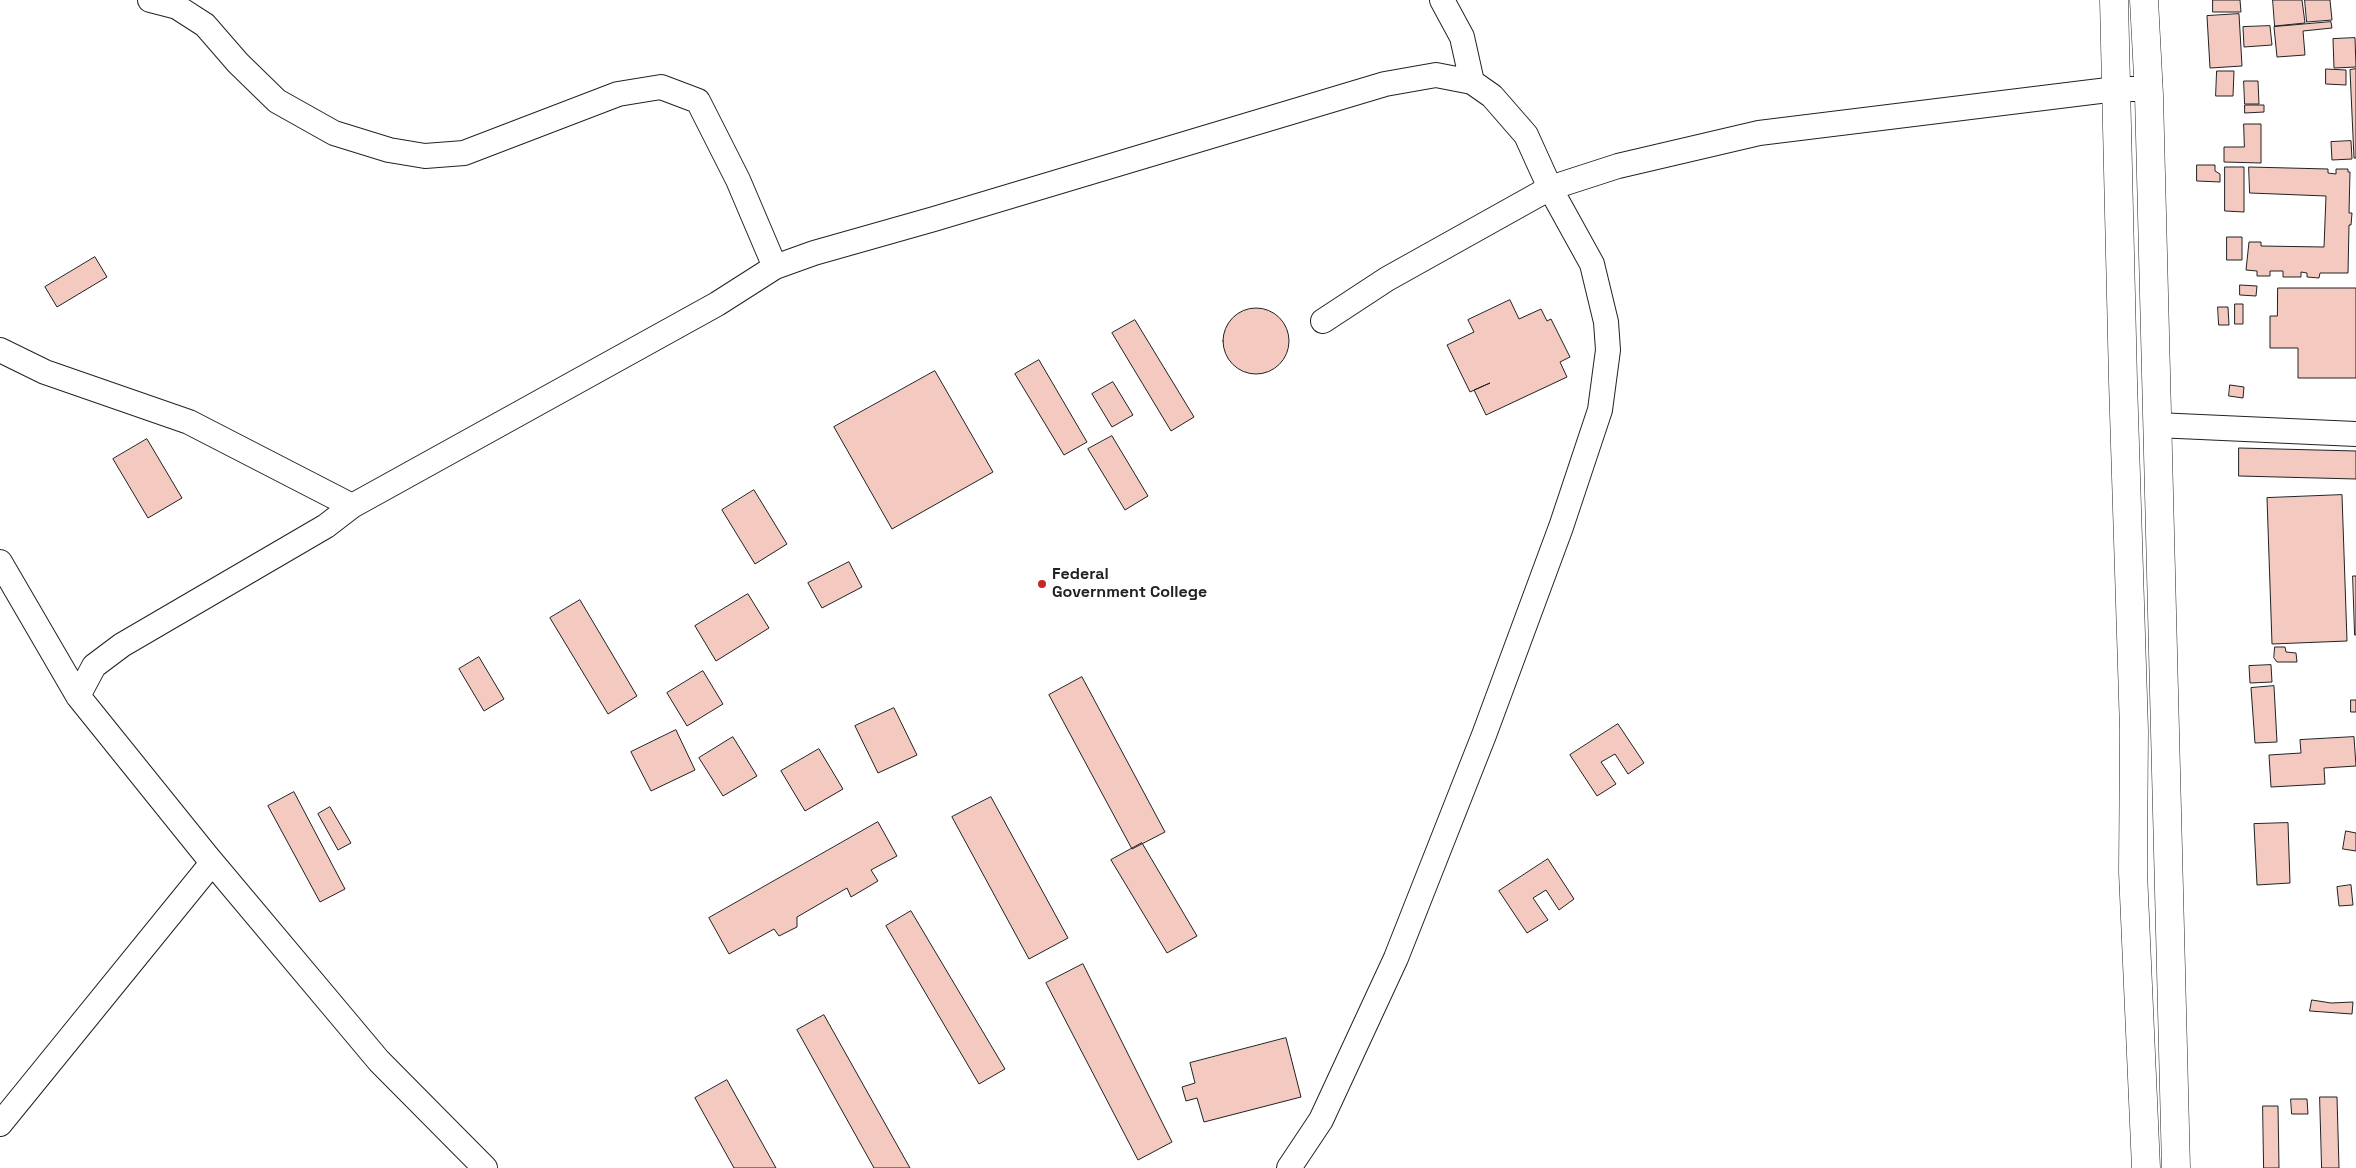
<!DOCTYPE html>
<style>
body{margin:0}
canvas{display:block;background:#fff}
</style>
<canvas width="2356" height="1168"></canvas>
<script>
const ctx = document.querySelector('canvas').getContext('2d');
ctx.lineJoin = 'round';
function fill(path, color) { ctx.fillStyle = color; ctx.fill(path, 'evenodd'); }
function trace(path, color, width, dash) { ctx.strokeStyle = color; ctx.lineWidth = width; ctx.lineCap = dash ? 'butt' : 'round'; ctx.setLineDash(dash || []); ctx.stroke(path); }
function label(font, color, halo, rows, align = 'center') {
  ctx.font = font + ' "Space Grotesk",sans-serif'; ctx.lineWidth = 4; ctx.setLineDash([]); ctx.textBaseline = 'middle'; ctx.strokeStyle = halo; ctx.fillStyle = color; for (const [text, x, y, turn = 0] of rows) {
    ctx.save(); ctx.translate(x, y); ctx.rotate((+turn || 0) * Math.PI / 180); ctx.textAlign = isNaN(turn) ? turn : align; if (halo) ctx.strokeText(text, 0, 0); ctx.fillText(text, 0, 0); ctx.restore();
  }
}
const building = new Path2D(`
 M2213 0H2240L2241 12H2213Z
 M2273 0H2302L2305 23 2275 26Z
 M2305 0H2330L2332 20 2307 22Z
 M2239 14 2242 66 2210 68 2207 16Z
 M2331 22 2332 28 2303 31 2305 55 2277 57 2274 27Z
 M2270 26 2272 45 2244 47 2243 27Z
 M2355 38 2356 67 2334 68 2333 39Z
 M2326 69 2346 70V85L2326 84Z
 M2356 69V158H2354L2350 70Z
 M2217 71H2234L2233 96H2216Z
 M2244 81H2258L2259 104H2245Z
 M2245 105H2264V112L2245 113Z
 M2244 124H2261V163L2224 162V147H2244Z
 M2351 141 2352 159 2332 160 2331 142Z
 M2197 165H2215V171L2220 174V182L2197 181Z
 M2225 167H2244V212L2225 211Z
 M2249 167 2328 169V173L2336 174V169H2348V172H2350L2349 213H2352L2351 225H2349L2348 273H2320L2319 278 2307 277V273L2301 272V277H2283V271H2270V276H2257V271L2246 270 2249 242H2261V246L2324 247 2326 196 2250 193Z
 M2227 237H2242V260H2227Z
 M95 257 107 277 57 307 45 287Z
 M2240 285 2257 286 2256 296 2240 295Z
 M2278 288H2356V378H2298V348H2270V316H2277Z
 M1510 300 1519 319 1541 309 1547 321 1551 319 1570 357 1560 362 1567 377 1486 415 1474 390 1490 383 1470 392 1447 345 1474 332 1468 320Z
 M2235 304H2243V324H2235Z
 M2218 307H2228L2229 325H2219Z
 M1223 341a33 33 0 1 1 66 0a33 33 0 1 1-66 0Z
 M1135 320 1194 417 1171 431 1112 333Z
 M1039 360 1087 442 1064 455 1015 374Z
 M935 371 993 472 892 529 834 427Z
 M1113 382 1133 415 1112 427 1092 394Z
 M2230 385 2244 387 2243 398 2229 396Z
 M1112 436 1148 496 1125 510 1088 449Z
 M147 439 182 498 148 518 113 459Z
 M2239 448 2356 451V479L2239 476Z
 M754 490 787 544 755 564 722 510Z
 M2342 495 2347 641 2272 644 2267 498Z
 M849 562 862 587 822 608 808 583Z
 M2353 576H2356V635H2355Z
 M748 594 769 628 716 661 695 626Z
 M580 600 637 696 608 714 550 618Z
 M2275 647H2285L2286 652 2296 653 2297 662H2277L2274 658Z
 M479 657 504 699 484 711 459 669Z
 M2271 665 2272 682 2250 683 2249 666Z
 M703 671 723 704 687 726 667 693Z
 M1082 677 1165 832 1132 849 1049 695Z
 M2274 686 2277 742 2255 743 2251 688Z
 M2351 700H2356V712H2351Z
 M894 708 917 755 878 773 855 726Z
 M1618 724 1644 763 1628 774 1615 754 1601 762 1616 784 1597 796 1570 755Z
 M676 730 695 770 651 791 631 752Z
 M733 737 757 776 723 796 699 758Z
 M2354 737 2356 766 2324 768 2325 784 2271 787 2269 755 2301 753 2300 740Z
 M819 749 843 789 805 811 781 771Z
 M294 792 345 889 320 902 268 806Z
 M991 797 1068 938 1029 959 952 817Z
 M330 807 351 843 338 850 318 814Z
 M878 822 897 856 871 870 878 881 851 897 847 888 797 917V927L779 936 774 929 729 954 709 918Z
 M2288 823 2290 883 2257 885 2254 824Z
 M2346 831 2356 833V851L2343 849Z
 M1142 843 1197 936 1167 953 1111 860Z
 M1548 859 1574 899 1559 910 1546 890 1533 898 1548 920 1527 933 1499 891Z
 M2351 885 2353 905 2339 906 2337 887Z
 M911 911 1005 1069 979 1084 886 926Z
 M1083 964 1172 1142 1138 1160 1046 983Z
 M2312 1000 2331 1003 2353 1002 2352 1014 2310 1011Z
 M824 1015 910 1168H874L797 1030Z
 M1286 1038 1301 1097 1204 1122 1197 1098 1186 1101 1182 1087 1195 1083 1190 1063Z
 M727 1080 776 1168H734L695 1098Z
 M2320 1097H2337L2339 1168H2322Z
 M2291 1099H2307L2308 1114H2292Z
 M2263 1106H2278L2279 1168H2264Z`);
fill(building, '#f3c9c0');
trace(building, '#222', 1);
const minor = new Path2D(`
 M150 0 177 7 205 25 238 63 277 101 334 133 389 150 425 156 464 153 618 94 661 87 698 101 738 180 775 267
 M1442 0 1462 37 1472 82
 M1323 321 1387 279 1550 188 1618 166 1759 133 2116 89H2148
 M0 350 45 372 189 422 352 506
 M2156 425 2356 434
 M0 562 78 696 206 855 379 1061 485 1168
 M78 696 94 666 122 645 326 526 352 506 717 304 775 267 814 253 934 219 1385 84 1436 75 1472 82 1492 96 1526 135 1550 188 1592 264 1606 322 1608 350 1600 410 1561 527 1484 735 1396 958 1321 1120 1289 1168
 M0 1124 212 863`);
const highway = new Path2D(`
 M2114 0 2123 381 2134 730 2133 872 2146 1168
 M2144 0 2149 95 2176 1168`);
trace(minor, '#222', 26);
trace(highway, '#222', 29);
trace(minor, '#fff', 24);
trace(highway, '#fff', 28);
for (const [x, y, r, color] of [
 [1042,584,5,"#c62828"]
]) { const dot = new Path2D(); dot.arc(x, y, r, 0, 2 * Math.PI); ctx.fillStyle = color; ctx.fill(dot); trace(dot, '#fff', 2); }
label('bold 16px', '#222', '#fff', [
 ["Federal",1052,575],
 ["Government College",1052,593]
], 'left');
</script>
